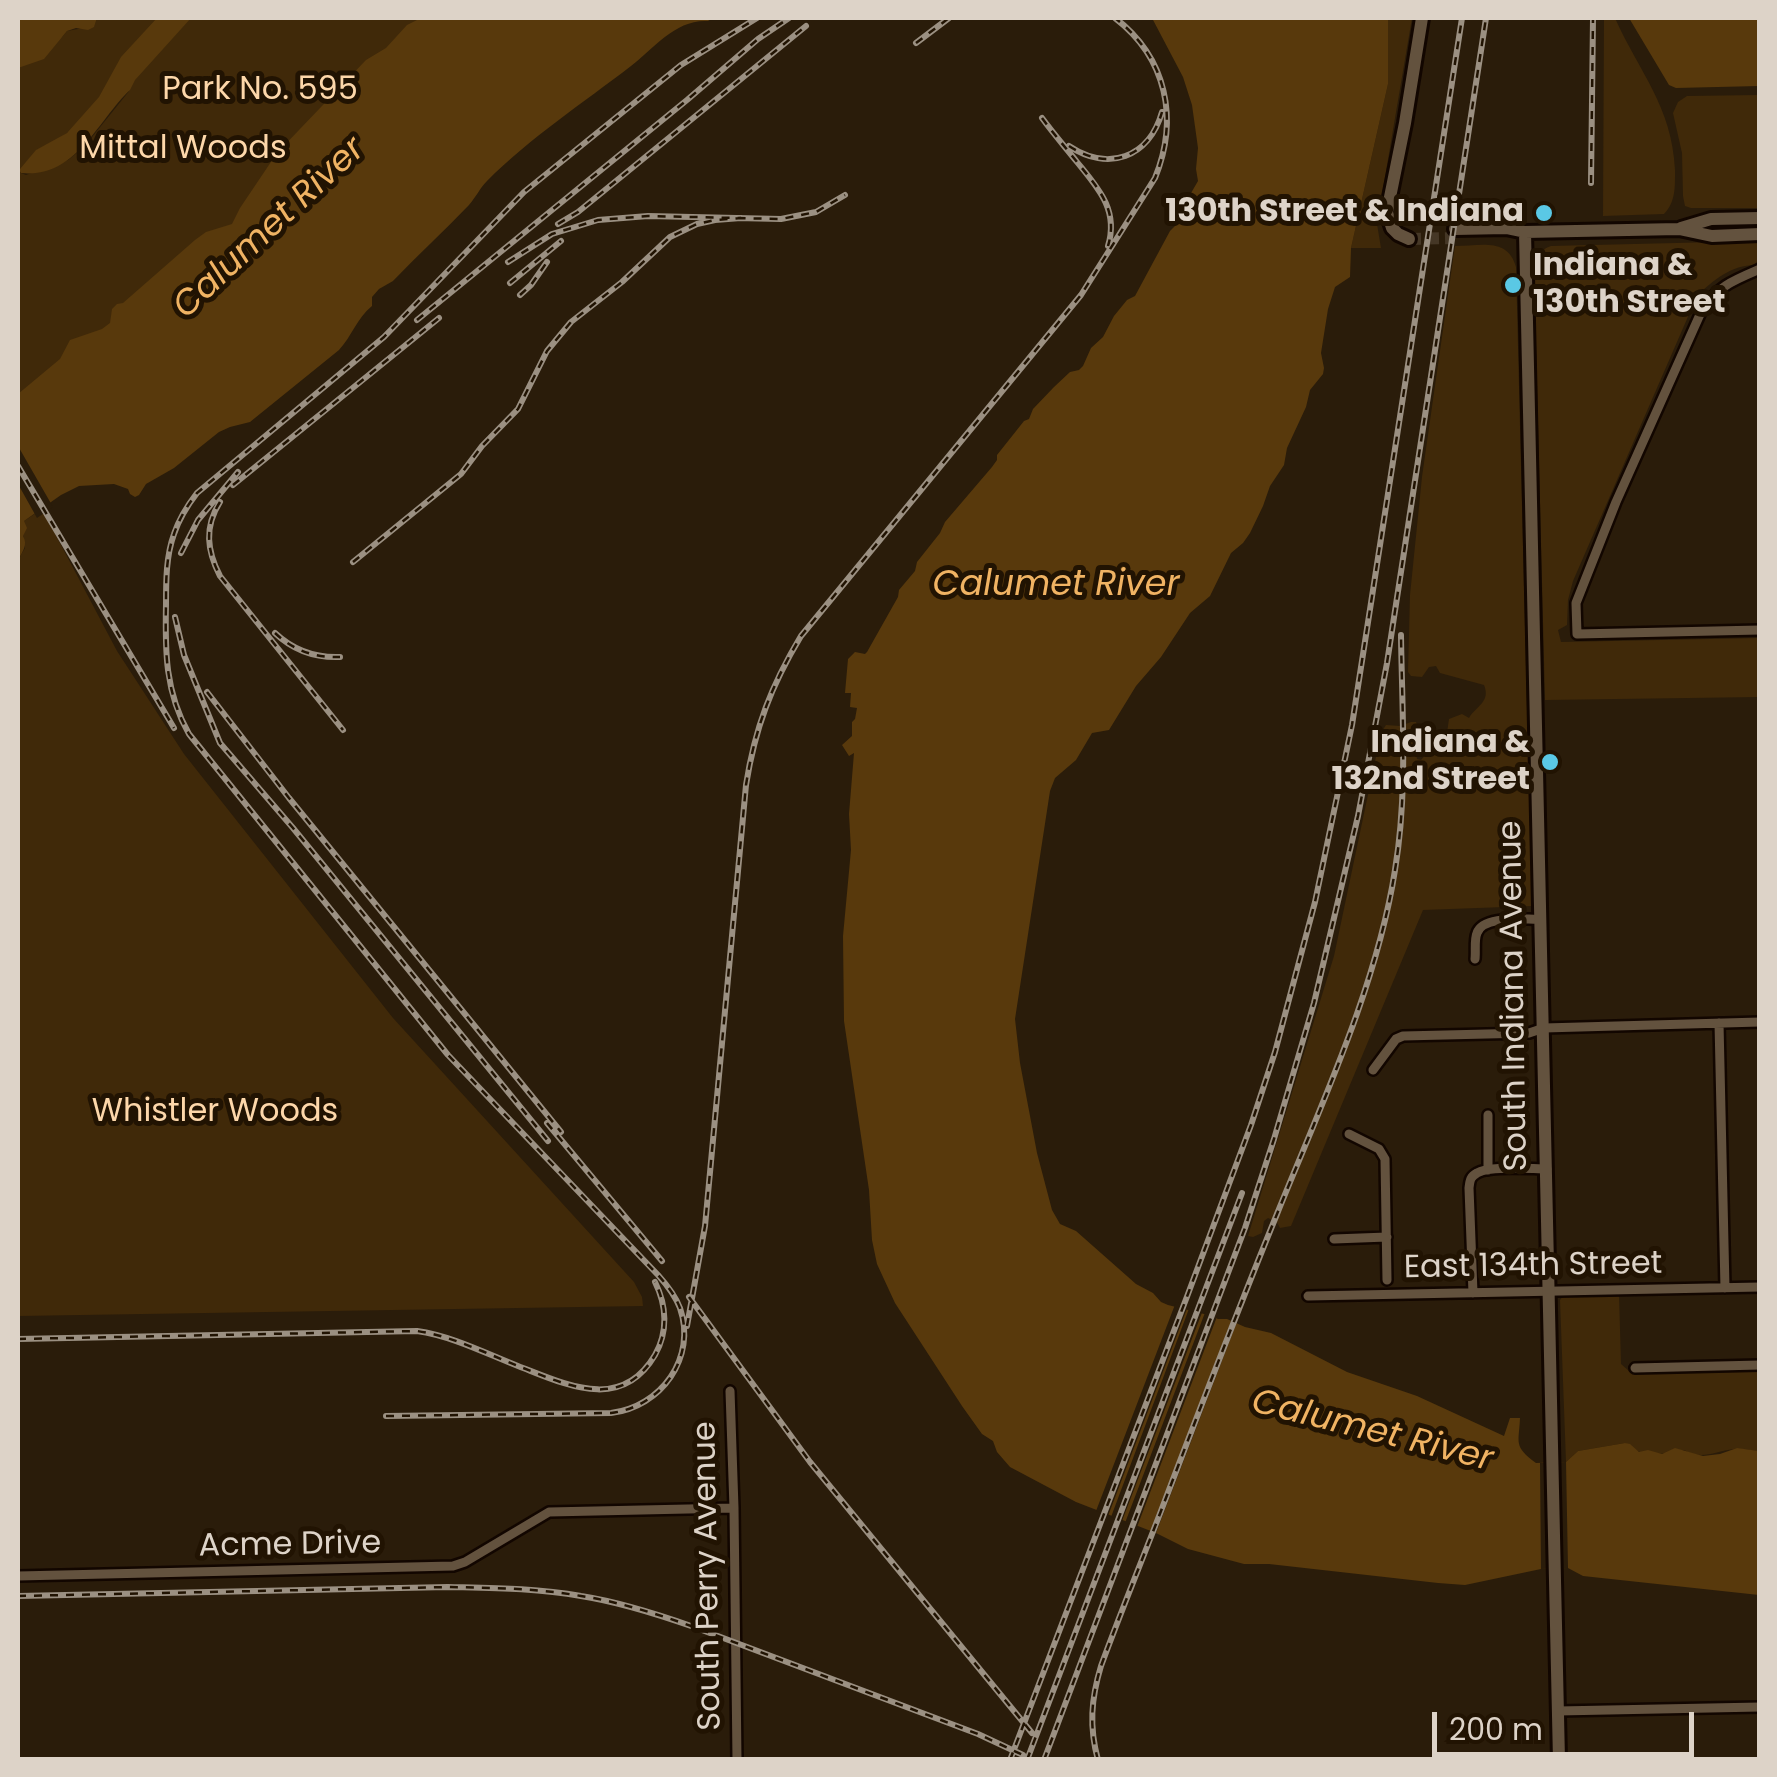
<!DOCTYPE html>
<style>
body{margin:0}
#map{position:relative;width:1777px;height:1777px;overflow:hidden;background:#2a1c0a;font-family:Poppins,sans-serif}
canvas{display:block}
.frame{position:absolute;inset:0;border:20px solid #ddd3c8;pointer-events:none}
.scale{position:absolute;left:1432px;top:1712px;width:262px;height:45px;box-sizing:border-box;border:5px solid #ddd3c8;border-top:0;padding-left:12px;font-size:30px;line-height:35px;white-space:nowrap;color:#ddd3c8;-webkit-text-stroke:8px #211302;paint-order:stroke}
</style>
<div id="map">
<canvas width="1777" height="1777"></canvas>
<div class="frame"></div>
<div class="scale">200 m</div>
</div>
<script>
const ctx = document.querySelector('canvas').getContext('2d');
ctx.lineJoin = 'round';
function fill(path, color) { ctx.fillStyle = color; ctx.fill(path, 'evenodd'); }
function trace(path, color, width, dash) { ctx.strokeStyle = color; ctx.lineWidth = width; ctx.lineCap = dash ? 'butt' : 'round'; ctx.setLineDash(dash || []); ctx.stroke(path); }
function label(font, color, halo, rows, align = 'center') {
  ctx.font = font + ' Poppins,sans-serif'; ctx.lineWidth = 10; ctx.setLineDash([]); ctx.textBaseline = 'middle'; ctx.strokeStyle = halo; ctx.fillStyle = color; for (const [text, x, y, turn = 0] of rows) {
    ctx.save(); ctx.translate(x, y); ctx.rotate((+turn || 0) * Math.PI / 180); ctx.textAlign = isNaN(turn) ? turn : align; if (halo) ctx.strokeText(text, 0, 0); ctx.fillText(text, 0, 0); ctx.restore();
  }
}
fill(new Path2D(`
 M97 18H433L223 237 18 396V51L62 37 67 31 94 26ZM130 90 84 147 68 160 26 175 21 173 19 170 37 150 54 142Z
 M1388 18H1412L1377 224 1381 248H1351L1388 84Z
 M1604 18H1615C1639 72 1672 106 1675 170 1675 186 1676 202 1664 214L1603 216Z
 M1759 95V208H1691L1685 206 1683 196 1682 153 1673 113 1678 102 1687 96Z
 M1759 241V258L1755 265C1732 265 1713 280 1697 296L1573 581 1568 600 1567 625 1558 630 1561 642 1759 638V697L1545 700 1534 267C1537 255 1540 250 1551 246Z
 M1455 246C1480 246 1508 237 1516 267L1532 906 1423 910 1291 1226 1280 1228 1277 1222 1268 1218 1264 1221 1262 1233 1253 1237 1248 1236 1334 956 1381 733 1386 725 1400 726 1411 722H1416C1422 735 1414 747 1417 759L1421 760 1432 747 1447 733 1449 719 1462 714 1469 718C1476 706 1491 702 1484 685L1440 673 1436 666 1429 667 1422 677 1411 676 1408 672 1410 595 1422 477Z
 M42 509 117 651 184 754 393 1018 634 1282 642 1297 643 1306 18 1316V560L25 548 23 536 24 521Z
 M1619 1294 1621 1364 1629 1371 1759 1367V1451C1751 1451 1742 1448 1734 1449 1715 1451 1702 1461 1684 1450 1671 1452 1652 1457 1640 1452 1634 1450 1630 1446 1625 1443L1578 1451 1566 1462 1560 1300 1563 1296Z`), '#402909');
fill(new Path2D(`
 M18 18H97L94 27 88 30 76 28 67 31 44 59 18 68Z
 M157 18H191L135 80 130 90C97 121 76 179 21 173L19 170 36 150 67 133 99 97 121 57Z
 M421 18H713L708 21C676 19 654 48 631 66 583 103 531 137 487 181 480 188 476 197 469 205 444 231 418 255 393 281L379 289 372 297V306C357 318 352 336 339 350L250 422 230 427 219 432 174 468 146 484 139 495 135 497 130 494 128 489 114 484 79 486 61 495 24 521 27 528 23 536C28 545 23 551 18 560V394L60 359 70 340 102 329 110 323 112 309 117 304 123 303 195 240 206 232 232 224 240 208 277 153 366 60 386 48 407 25Z
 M1152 18H1388V84L1351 248 1350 277 1335 287 1328 309 1321 353 1324 368 1323 374 1310 390 1306 407 1287 448 1284 465 1270 486 1263 506 1250 533 1243 543 1231 553 1210 596 1190 613 1161 657 1136 686 1109 730 1092 733 1076 760 1055 778 1050 791 1015 1019 1020 1063 1037 1153 1052 1210 1060 1224 1076 1231 1136 1284 1153 1293 1161 1302 1168 1305 1212 1316 1218 1319H1227L1245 1327 1271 1333 1347 1372 1417 1396 1504 1436 1510 1418H1520C1519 1443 1513 1446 1536 1463L1566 1462 1578 1451 1625 1443 1630 1444 1639 1452 1648 1450 1662 1454 1675 1448 1703 1456 1720 1454 1737 1448 1759 1451V1595L1583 1576 1568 1568 1541 1569 1465 1585 1438 1583 1269 1564H1244L1188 1549 1156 1533 1076 1502 1010 1467 997 1452 993 1441 982 1434 962 1406 895 1303 877 1264 872 1240 869 1190 844 1021 843 936 851 850 849 814 854 753 849 756 842 745 852 736V722L855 719 857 708 850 707 851 693H845L848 659 855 652 865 654 867 652 898 597 899 590 915 571 917 562 940 533 945 522 992 467 997 460V455L1024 421 1029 419 1033 409 1054 387 1070 372 1079 370 1083 366 1091 348 1103 337 1114 316 1127 300 1135 296 1170 231 1178 223 1187 200 1198 181 1196 169 1198 148 1192 105 1183 77Z
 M1629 18H1759V86L1676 88 1669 85Z`), '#58390c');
fill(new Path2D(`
 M18 446 53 507 37 518 18 484Z
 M1176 1302 1188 1306 1108 1516 1096 1511Z
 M1190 1306 1203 1310 1122 1521 1111 1517Z
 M1206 1310 1218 1314 1137 1527 1133 1526 1125 1523Z
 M1233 1316 1238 1319 1156 1533 1151 1532Z
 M1566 1462 1568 1568 1541 1569 1540 1463Z`), '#2a1c0a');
trace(new Path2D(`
 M1409 239 1454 238`), '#453726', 12, [12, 6]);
const minor = new Path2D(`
 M1760 269C1732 281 1720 285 1702 310L1616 502 1576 603 1577 634 1760 630
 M1475 959C1476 951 1474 940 1477 933 1483 915 1525 920 1541 919
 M1719 1023 1725 1288
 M1373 1070 1396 1039 1403 1036 1529 1033 1544 1028 1760 1022
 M1488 1115V1170
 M1349 1134 1379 1149 1385 1159 1387 1280
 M1334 1239 1387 1237
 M1473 1293 1469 1188C1470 1180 1470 1177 1477 1173 1489 1165 1531 1169 1547 1169
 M1308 1296 1760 1287
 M1635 1368 1760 1365
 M730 1391 734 1508 737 1760
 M18 1576 453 1566 465 1562 549 1512 734 1508
 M1558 1711 1760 1707`);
const secondary = new Path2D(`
 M1392 228 1387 212 1405 123 1422 18
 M1392 228 1398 234 1409 239
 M1681 228 1711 219 1760 218
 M1455 229 1506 228 1525 232 1679 229 1712 236 1760 234
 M1525 232 1559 1760`);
trace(minor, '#120600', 14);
trace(secondary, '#120600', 18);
trace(minor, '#63523e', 9);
trace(secondary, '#63523e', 12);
const rail = new Path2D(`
 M916 43 949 18
 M1042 118C1053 133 1065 147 1077 162 1098 188 1119 210 1108 246
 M1069 146C1108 172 1149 158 1162 112
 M1591 183 1593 18
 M558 224 578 212 806 26
 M508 262 552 234 598 220 648 216 781 219 816 212 845 195
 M510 283 561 241
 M520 295 531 285 547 262
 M417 320 687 100 758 39 789 18
 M18 466 174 728
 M233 485 439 318
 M220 502C204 527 207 551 220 576L343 730
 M181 553 198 520 238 472
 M353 562 461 474 482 446 518 409 547 351 571 322 622 282 670 237 697 224 715 220 741 218
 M175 617 184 655 220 743 293 828 548 1141
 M275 633C293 650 314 658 340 657
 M207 692 289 798 561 1132
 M547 1123 662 1261
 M689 1297 810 1462 1032 1733
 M687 1326 705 1226 746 785C755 728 771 686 801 636L1081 295 1155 178C1179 119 1167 58 1115 18
 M18 1339 417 1331C452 1336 485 1353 518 1366 565 1384 621 1413 655 1355 668 1332 667 1306 655 1282
 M386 1416 611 1413C661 1407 697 1358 680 1308 675 1295 667 1285 658 1275L448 1055 189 734C165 692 165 651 166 604 166 581 166 556 174 534 179 519 187 506 197 493L384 337 524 192 681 65 757 18
 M18 1596 448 1587C492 1588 536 1588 581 1596 620 1602 657 1614 694 1627L978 1734 1023 1755
 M1010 1760 1188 1294 1251 1125 1275 1052 1315 902 1352 725 1462 18
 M1027 1760 1242 1193
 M1044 1760 1245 1228 1274 1139 1314 1003 1358 816 1387 663 1486 18
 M1098 1760C1089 1727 1091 1699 1101 1666 1120 1614 1141 1563 1161 1511 1199 1411 1237 1312 1277 1214 1321 1105 1377 986 1395 870 1408 792 1402 714 1401 635`);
trace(rail, '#9b9082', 6);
trace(rail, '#211302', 2.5, [8]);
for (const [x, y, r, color] of [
 [1544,213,10,"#5ac8e5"],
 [1513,285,10,"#5ac8e5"],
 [1550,762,10,"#5ac8e5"]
]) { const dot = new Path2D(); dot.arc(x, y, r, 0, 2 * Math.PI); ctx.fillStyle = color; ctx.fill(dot); trace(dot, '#211302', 4); }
label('32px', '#fdd7aa', '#211302', [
 ["Park No. 595",260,91],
 ["Mittal Woods",183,150],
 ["Whistler Woods",215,1113]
]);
label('bold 32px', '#ddd3c8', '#211302', [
 ["130th Street & Indiana",1524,213],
 ["Indiana &",1533,267,"left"],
 ["130th Street",1533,304,"left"],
 ["Indiana &",1530,744],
 ["132nd Street",1530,781]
], 'right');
label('32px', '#ddd3c8', '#211302', [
 ["South Indiana Avenue",1515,996,-91],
 ["East 134th Street",1533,1267,-1],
 ["Acme Drive",290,1546,-1],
 ["South Perry Avenue",709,1576,-91]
]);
label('italic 35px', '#f0b363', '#211302', [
 ["Calumet River",270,229,-43],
 ["Calumet River",1056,586],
 ["Calumet River",1372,1432,14]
]);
</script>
